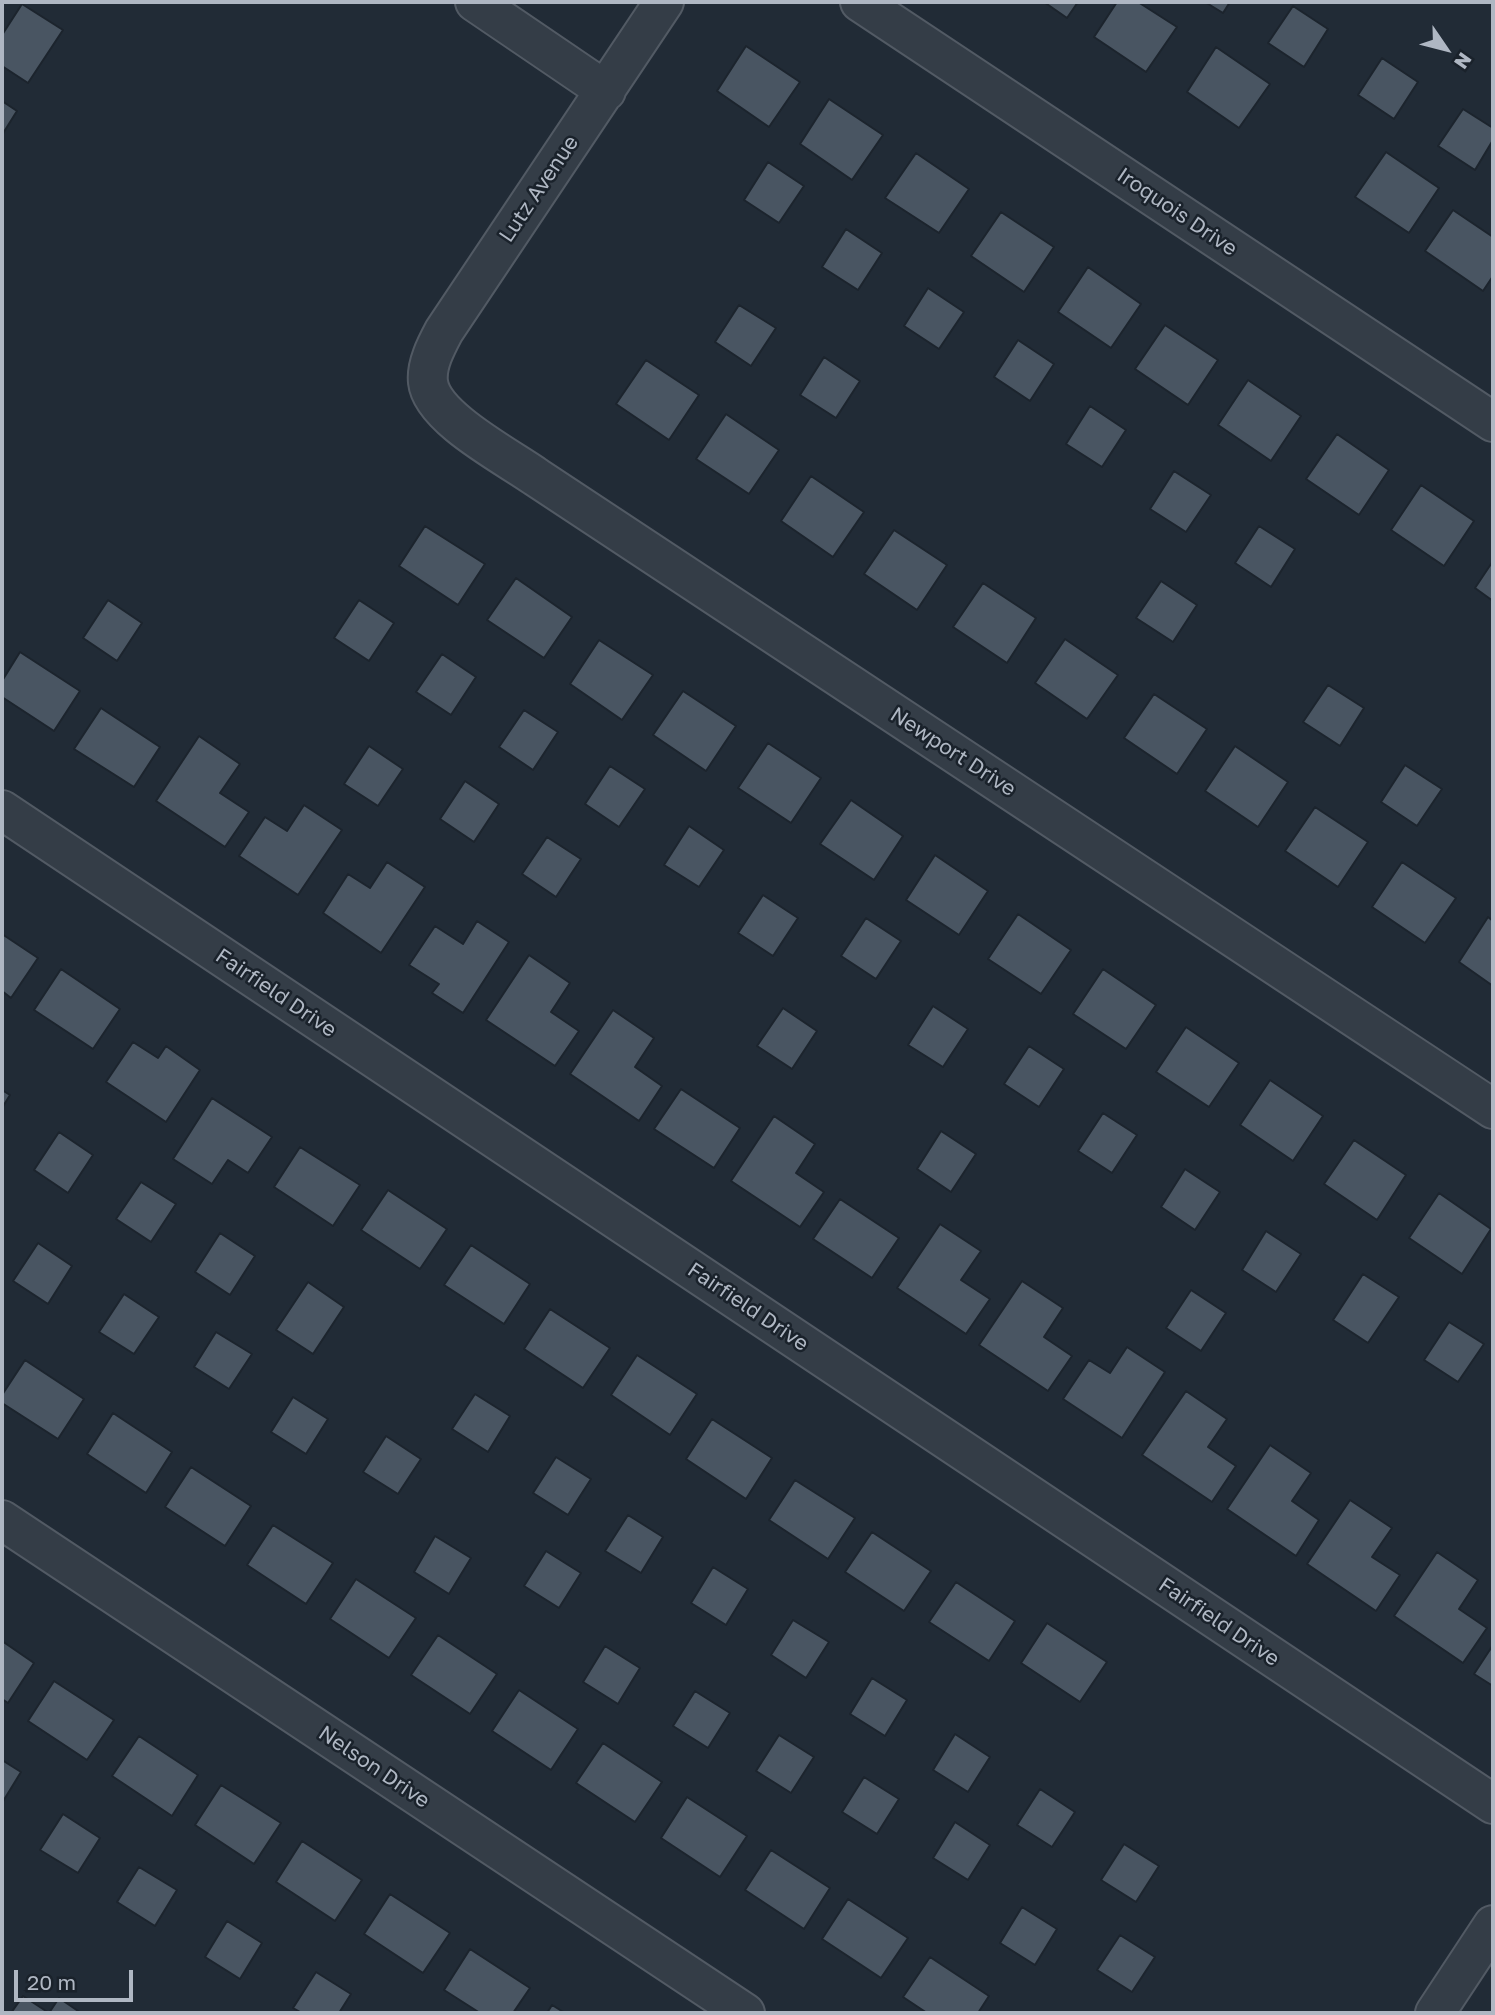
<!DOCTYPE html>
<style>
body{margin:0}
#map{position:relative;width:1495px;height:2015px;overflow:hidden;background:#212b36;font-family:"Golos Text",sans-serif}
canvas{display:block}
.frame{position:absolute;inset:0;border:4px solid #afb7c3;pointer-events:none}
.north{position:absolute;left:1411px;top:14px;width:70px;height:70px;-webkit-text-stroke:5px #1a222b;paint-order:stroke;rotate:125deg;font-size:19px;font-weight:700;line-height:28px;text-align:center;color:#afb7c3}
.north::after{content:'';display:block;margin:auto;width:24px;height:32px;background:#afb7c3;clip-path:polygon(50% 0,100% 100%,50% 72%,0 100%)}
.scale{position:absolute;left:14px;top:1970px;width:119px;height:32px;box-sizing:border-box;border:4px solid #afb7c3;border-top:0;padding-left:9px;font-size:21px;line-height:24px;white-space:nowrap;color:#afb7c3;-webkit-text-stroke:5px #1a222b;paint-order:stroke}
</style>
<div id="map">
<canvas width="1495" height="2015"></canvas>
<div class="frame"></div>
<div class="north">N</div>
<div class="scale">20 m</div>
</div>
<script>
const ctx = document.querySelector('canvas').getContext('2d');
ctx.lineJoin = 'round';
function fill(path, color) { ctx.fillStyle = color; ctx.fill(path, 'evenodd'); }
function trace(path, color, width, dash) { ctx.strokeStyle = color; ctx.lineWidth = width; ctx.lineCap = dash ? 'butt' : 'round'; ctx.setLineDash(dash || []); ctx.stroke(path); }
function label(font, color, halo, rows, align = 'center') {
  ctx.font = font + ' "Golos Text",sans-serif'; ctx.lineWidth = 5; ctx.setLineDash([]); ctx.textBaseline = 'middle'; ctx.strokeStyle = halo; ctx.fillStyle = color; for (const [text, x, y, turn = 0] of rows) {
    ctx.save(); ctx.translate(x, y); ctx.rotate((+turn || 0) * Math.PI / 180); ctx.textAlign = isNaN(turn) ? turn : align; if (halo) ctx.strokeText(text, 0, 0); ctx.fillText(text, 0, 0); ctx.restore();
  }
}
const building = new Path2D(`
 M1044 2H1078L1067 18Z
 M1117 2H1138L1177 27 1146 72 1094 37Z
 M1205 2H1230L1223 13Z
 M22 4 63 30 28 83 2 66V35Z
 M1293 6 1328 29 1304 67 1268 43Z
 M746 46 800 82 769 127 717 91Z
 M1216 47 1270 84 1239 128 1187 92Z
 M1382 58 1418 82 1394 119 1358 95Z
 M829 99 883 135 852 180 800 144Z
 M2 101 17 111 2 135Z
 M1463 109 1493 128V140L1475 170 1438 146Z
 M1386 152 1439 188 1409 233 1355 197Z
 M916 153 969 189 939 233 885 198Z
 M768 162 804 186 779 223 744 200Z
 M1453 210 1493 237V276L1483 291 1425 251Z
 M1001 212 1054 247 1024 292 971 256Z
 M846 229 882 253 858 290 822 267Z
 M1088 267 1141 304 1111 348 1058 312Z
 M928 288 964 312 939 349 904 326Z
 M739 305 776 328 751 366 715 342Z
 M1165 325 1218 360 1188 405 1135 369Z
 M1018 340 1054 364 1030 401 994 377Z
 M824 357 860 381 836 418 800 395Z
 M646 360 699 395 669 440 616 404Z
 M1248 380 1301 416 1271 461 1218 425Z
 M1090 406 1126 430 1102 467 1066 444Z
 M726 414 779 450 749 494 696 459Z
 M1337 434 1389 470 1359 515 1306 479Z
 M1174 471 1211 495 1186 532 1150 509Z
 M811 476 864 512 833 557 781 521Z
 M1421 485 1474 521 1444 566 1391 530Z
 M425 526 485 564 458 605 399 566Z
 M1259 526 1295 549 1271 587 1235 563Z
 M894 530 947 565 917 610 864 574Z
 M1493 561V601L1475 588Z
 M516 578 572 617 544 658 487 620Z
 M1161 581 1197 605 1173 642 1136 618Z
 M983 583 1036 618 1007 663 953 627Z
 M108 600 142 623 117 661 83 638Z
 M359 600 394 623 369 661 334 638Z
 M1065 639 1118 675 1087 719 1035 683Z
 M599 640 653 675 622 720 570 684Z
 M20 652 80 691 54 731 2 697V681Z
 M442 654 476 677 451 715 416 692Z
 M1328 685 1364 708 1340 746 1303 722Z
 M683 691 736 726 706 771 653 735Z
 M1154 694 1207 729 1177 774 1124 738Z
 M101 708 160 747 134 787 74 749Z
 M524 710 558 732 533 770 499 747Z
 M199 736 240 764 220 793 249 812 225 847 156 801Z
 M768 743 821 778 791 823 738 788Z
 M369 746 403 769 378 806 344 784Z
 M1235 746 1288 782 1258 827 1205 791Z
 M1405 765 1442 789 1417 826 1381 802Z
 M610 766 645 789 619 827 585 804Z
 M465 781 499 804 474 842 440 819Z
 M851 800 903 836 874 880 820 844Z
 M304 805 342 830 298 895 239 856 265 817 287 831Z
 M1315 807 1368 842 1338 887 1285 851Z
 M689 826 724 850 699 887 664 865Z
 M547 837 581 859 556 897 522 874Z
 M935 855 988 891 959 935 906 900Z
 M387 862 425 887 381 953 323 913 348 874 370 888Z
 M1402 862 1456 898 1425 943 1372 907Z
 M763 895 798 918 773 956 738 933Z
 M1018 914 1071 950 1041 994 988 959Z
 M1488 917 1493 921V986L1459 962Z
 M866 918 901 941 876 979 841 956Z
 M477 921 509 942 463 1013 432 993 439 984 409 965 435 926 463 944Z
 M2 934 38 958 11 998 2 991Z
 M529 955 570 983 551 1012 579 1031 555 1066 486 1020Z
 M61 969 120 1009 93 1049 34 1010Z
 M1103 969 1156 1005 1126 1049 1073 1014Z
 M933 1006 968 1029 943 1067 908 1045Z
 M783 1008 817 1031 792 1069 757 1046Z
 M613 1010 654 1038 635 1067 662 1086 639 1121 570 1074Z
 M1186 1027 1239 1063 1209 1107 1156 1072Z
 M133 1042 158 1058 166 1046 200 1070 166 1122 106 1082Z
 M1029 1046 1064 1069 1039 1107 1004 1084Z
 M1270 1080 1323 1116 1293 1161 1240 1125Z
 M681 1089 740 1128 714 1168 654 1129Z
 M2 1090 10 1095 2 1108Z
 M212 1098 272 1137 248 1173 228 1160 212 1184 173 1159Z
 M1103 1113 1137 1135 1112 1173 1078 1151Z
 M774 1116 815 1144 796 1173 824 1192 800 1227 731 1181Z
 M941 1131 976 1154 951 1192 917 1169Z
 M59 1132 93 1155 68 1193 34 1170Z
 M1354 1140 1406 1175 1377 1220 1324 1184Z
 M300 1147 360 1185 333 1226 274 1187Z
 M1185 1169 1220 1192 1195 1230 1161 1207Z
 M141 1182 176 1204 151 1242 116 1219Z
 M388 1190 447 1229 420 1269 361 1230Z
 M1439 1193 1491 1229 1462 1274 1409 1238Z
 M840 1199 899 1238 872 1278 813 1239Z
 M940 1224 981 1251 961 1280 990 1299 966 1334 897 1288Z
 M1266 1231 1301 1254 1276 1292 1242 1270Z
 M220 1233 255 1256 230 1295 195 1272Z
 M38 1243 72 1266 48 1304 13 1281Z
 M471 1245 530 1284 504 1324 444 1285Z
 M1363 1274 1399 1297 1368 1343 1333 1320Z
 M1022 1281 1063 1308 1044 1337 1072 1356 1048 1391 979 1345Z
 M308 1282 344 1307 313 1354 276 1330Z
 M1191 1290 1226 1313 1201 1351 1166 1328Z
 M124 1294 159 1317 134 1354 99 1332Z
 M550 1309 610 1348 583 1388 524 1349Z
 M1449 1322 1484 1344 1458 1382 1424 1360Z
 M216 1332 252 1354 229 1389 194 1367Z
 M1127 1347 1165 1372 1122 1438 1063 1399 1089 1360 1110 1373Z
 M637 1355 697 1394 670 1435 611 1395Z
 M25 1360 84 1399 58 1439 2 1403V1395Z
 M1186 1391 1227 1419 1208 1447 1236 1466 1212 1502 1142 1455Z
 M475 1394 510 1416 488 1452 452 1429Z
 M293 1397 328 1419 306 1454 271 1432Z
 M113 1413 172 1452 146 1493 87 1454Z
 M712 1419 772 1458 746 1499 686 1459Z
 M386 1436 421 1459 398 1494 363 1472Z
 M1270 1445 1311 1473 1292 1501 1319 1520 1296 1556 1227 1509Z
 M556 1457 591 1479 568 1515 533 1493Z
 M191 1467 251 1506 225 1546 165 1507Z
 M795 1480 855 1518 828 1559 769 1520Z
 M1350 1500 1392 1528 1372 1557 1400 1575 1376 1611 1307 1564Z
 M628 1515 663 1537 641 1573 605 1551Z
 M273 1525 333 1563 306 1604 247 1565Z
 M872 1532 931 1571 904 1611 845 1572Z
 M435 1536 471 1558 449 1594 414 1572Z
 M546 1551 581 1573 559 1608 524 1586Z
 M1437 1552 1478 1580 1459 1609 1487 1628 1463 1663 1394 1616Z
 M713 1567 748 1589 726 1625 691 1603Z
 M356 1579 416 1618 389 1658 330 1619Z
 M956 1582 1015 1621 989 1661 929 1622Z
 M793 1620 829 1642 806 1678 771 1655Z
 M1047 1623 1107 1662 1080 1702 1021 1663Z
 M438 1635 497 1674 470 1714 411 1675Z
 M2 1641 34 1663 8 1703 2 1699Z
 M1493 1645V1686L1474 1674Z
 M605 1646 640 1668 618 1704 583 1682Z
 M872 1678 907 1700 885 1736 850 1714Z
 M54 1681 114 1720 87 1760 28 1721Z
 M519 1690 578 1729 551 1770 492 1731Z
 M695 1691 730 1713 708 1748 673 1726Z
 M955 1734 990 1757 968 1792 933 1770Z
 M779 1735 814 1757 791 1793 756 1771Z
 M139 1736 198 1775 172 1816 112 1776Z
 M603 1743 662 1782 635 1822 576 1783Z
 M2 1760 21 1772 2 1803Z
 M864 1777 899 1799 877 1834 842 1812Z
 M221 1785 281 1823 254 1864 195 1825Z
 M1040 1789 1075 1812 1052 1847 1017 1825Z
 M687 1797 747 1836 720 1877 661 1838Z
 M63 1814 100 1838 78 1873 40 1850Z
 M955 1822 990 1845 968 1880 933 1858Z
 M302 1841 362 1880 335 1921 276 1882Z
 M1124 1844 1159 1866 1136 1902 1101 1880Z
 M771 1850 830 1888 804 1929 745 1890Z
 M139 1867 177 1890 155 1926 117 1902Z
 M390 1894 450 1933 423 1973 364 1934Z
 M848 1899 908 1938 881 1978 822 1939Z
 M1022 1907 1057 1929 1035 1965 1000 1943Z
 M227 1921 262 1943 240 1979 205 1957Z
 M1120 1935 1155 1957 1132 1992 1097 1970Z
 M470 1949 530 1988 513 2013H480L444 1990Z
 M930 1957 989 1996 978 2013H927L903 1997Z
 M316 1972 351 1994 339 2013H302L293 2008Z
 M23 1996 49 2013H11Z
 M59 1998 81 2013H49Z
 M552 2005 565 2013H547Z`);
fill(building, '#495562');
trace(building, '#1c242d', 2);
const minor = new Path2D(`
 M475 2 606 91
 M664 2 444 331C436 346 426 365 428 382 432 418 508 457 536 477L1493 1109
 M860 2 1493 422
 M2 810 1493 1804
 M2 1520 745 2013
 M1435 2013 1493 1925`);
trace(minor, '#525a64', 42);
trace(minor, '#343d47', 38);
label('21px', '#afb7c3', '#1a222b', [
 ["Lutz Avenue",539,189,-56],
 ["Iroquois Drive",1177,212,34],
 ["Newport Drive",953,752,33],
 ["Fairfield Drive",276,993,34],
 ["Fairfield Drive",748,1307,34],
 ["Fairfield Drive",1219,1622,34],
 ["Nelson Drive",374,1767,34]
]);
</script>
